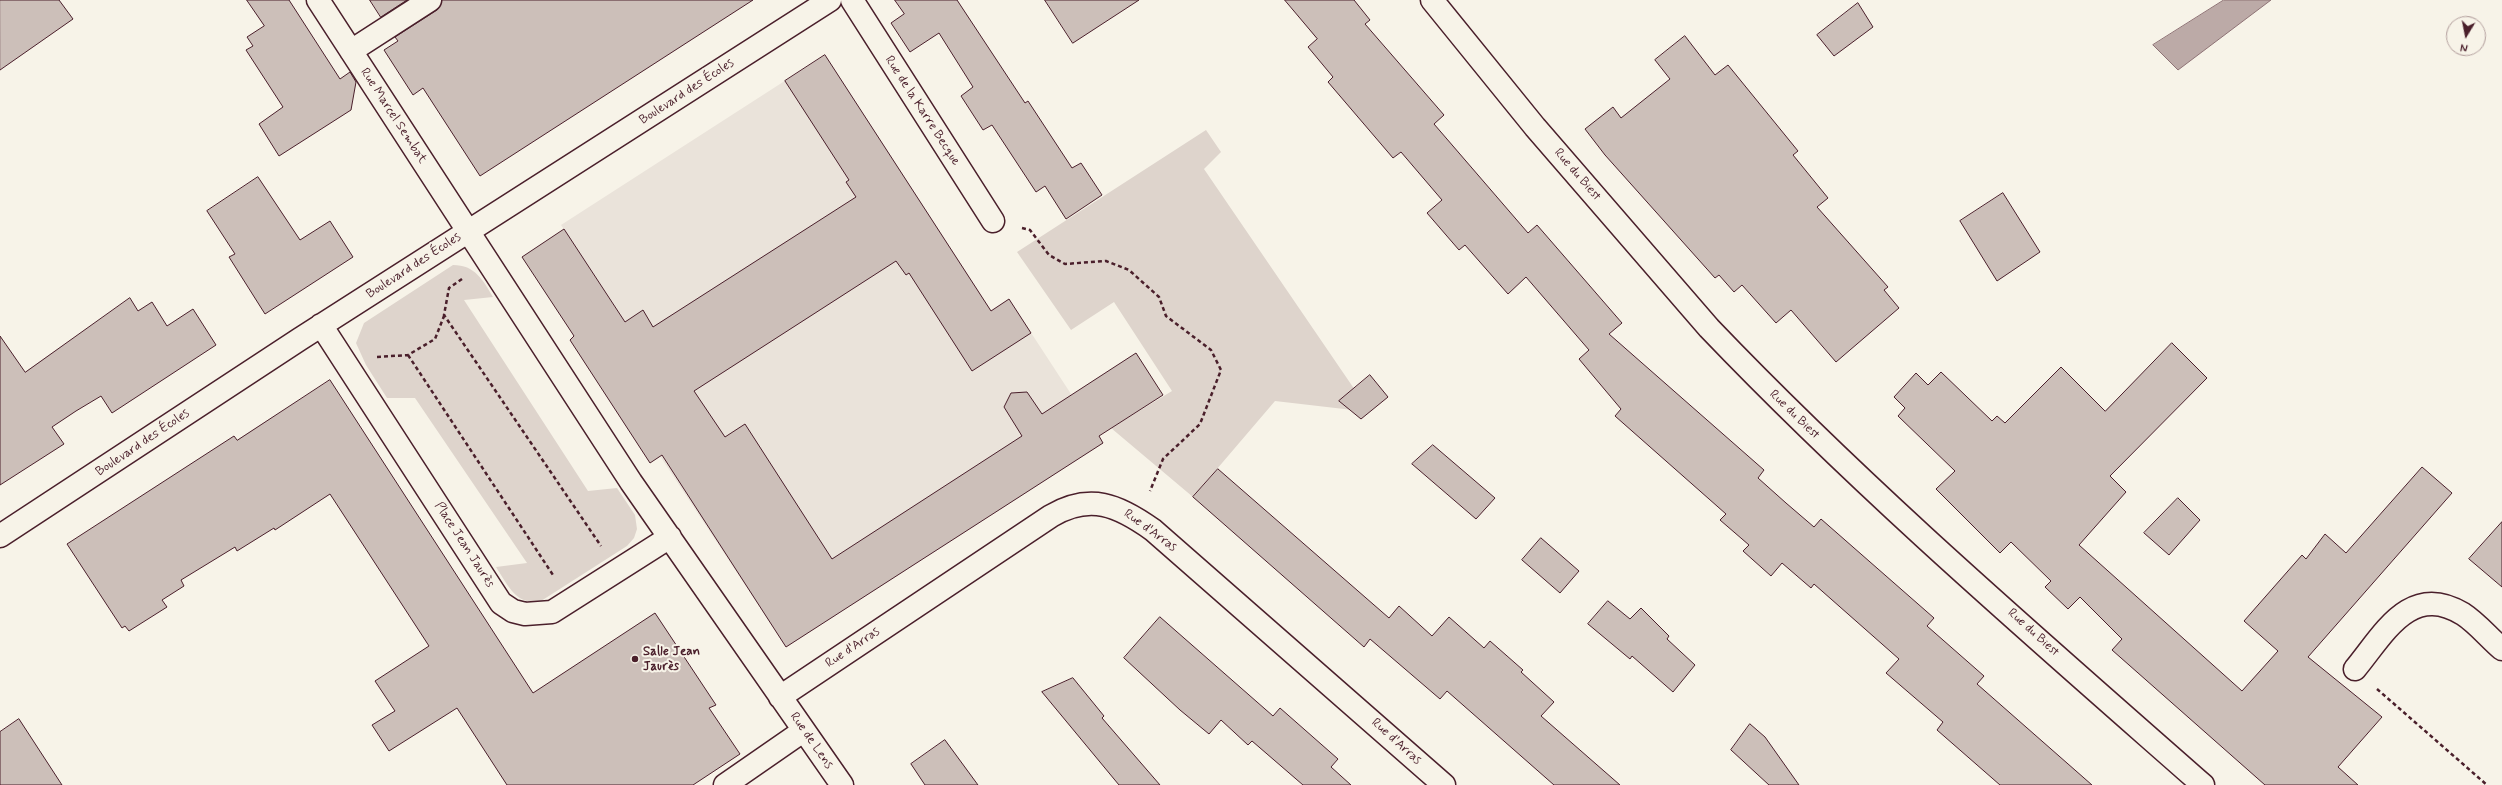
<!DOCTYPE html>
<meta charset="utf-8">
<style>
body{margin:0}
#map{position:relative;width:2502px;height:785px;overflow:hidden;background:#f7f3e8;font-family:Mynerve,sans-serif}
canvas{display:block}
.north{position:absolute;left:2446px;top:16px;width:40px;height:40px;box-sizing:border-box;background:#f7f3e8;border:1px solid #b29e9c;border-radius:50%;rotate:190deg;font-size:11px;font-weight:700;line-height:16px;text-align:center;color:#4a1f2b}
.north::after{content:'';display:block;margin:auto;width:14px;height:18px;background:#4a1f2b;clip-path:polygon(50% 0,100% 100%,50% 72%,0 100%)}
</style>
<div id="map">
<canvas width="2502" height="785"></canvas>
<div class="north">N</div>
</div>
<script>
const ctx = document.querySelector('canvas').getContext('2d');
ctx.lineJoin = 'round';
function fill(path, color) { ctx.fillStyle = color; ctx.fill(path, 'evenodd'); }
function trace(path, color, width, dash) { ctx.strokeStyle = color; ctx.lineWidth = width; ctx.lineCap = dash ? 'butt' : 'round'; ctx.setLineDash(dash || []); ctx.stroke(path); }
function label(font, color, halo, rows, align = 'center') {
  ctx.font = font + ' Mynerve,sans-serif'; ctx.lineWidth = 4; ctx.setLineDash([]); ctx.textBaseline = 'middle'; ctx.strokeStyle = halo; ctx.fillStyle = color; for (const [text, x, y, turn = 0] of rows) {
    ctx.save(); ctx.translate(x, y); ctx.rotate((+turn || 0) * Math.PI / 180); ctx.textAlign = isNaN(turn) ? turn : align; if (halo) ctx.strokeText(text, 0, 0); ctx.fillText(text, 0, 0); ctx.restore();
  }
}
fill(new Path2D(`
 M825 55 991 310 1009 299 1103 443 786 647 660 456 699 433 561 225Z`), '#eae3da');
fill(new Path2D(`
 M1206 130 1221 152 1204 169 1370 412 1275 401 1193 497 1111 428 1172 391 1114 302 1071 330 1017 252Z
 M453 265C475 265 483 280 493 297L464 300 588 491 617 488 635 515 637 529 634 538 627 546 541 601C517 607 507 584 496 567L527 563 415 398H387L366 365 356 343 364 323Z`), '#ded4cc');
const water = new Path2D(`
 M2224 0H2271L2178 70 2153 45Z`);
fill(water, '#bcaaa7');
trace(water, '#8e7275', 1);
const building = new Path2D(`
 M0 0H59L73 19 0 70Z
 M247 0H289L340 79 350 72 356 82 351 110 279 156 259 124 283 107 246 50 253 46 247 37 264 26Z
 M370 0H407L381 17Z
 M442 0H753L480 176 423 88 413 95 384 50 398 41 395 37 437 10Z
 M895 0H957L1025 103 1028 101 1072 168 1081 163 1102 195 1066 219 1045 186 1036 192 992 125 983 130 961 96 973 87 939 33 910 52 891 23 904 14Z
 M1045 0H1139L1073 43Z
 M1285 0H1354L1370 20 1365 24 1444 115 1434 124 1528 233 1537 225 1622 323 1609 334 1764 470 1758 478 1786 503 1814 527 1821 519 1934 618 1927 626 1984 676 1977 684 2092 785H2000L1937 730 1943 722 1886 673 1899 659 1814 584 1811 588 1782 563 1771 576 1743 551 1749 545 1720 520 1726 514 1615 416 1621 409 1579 359 1589 350 1526 277 1508 294 1465 245 1459 250 1427 213 1442 200 1401 152 1393 158 1328 82 1333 77 1308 47 1317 39Z
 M1858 3 1873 27 1834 56 1817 35Z
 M1685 36 1715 75 1728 65 1798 151 1793 155 1828 198 1817 207 1888 287 1884 290 1899 308 1836 362 1791 310 1776 323 1742 285 1734 292 1719 275 1715 278 1605 155 1585 129 1613 107 1621 118 1670 79 1655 60Z
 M825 55 991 311 1009 299 1031 333 972 371 909 273 906 275 896 261 694 391 725 437 745 424 832 559 1022 436 1004 407 1011 393 1027 392 1042 414 1136 353 1163 395 1099 436 1103 443 786 647 662 455 650 463 570 340 574 336 522 257 564 229 625 322 643 310 653 327 856 197 846 182 849 180 785 81Z
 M258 177 300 240 330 221 353 257 265 314 229 257 235 254 207 211Z
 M2003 193 2040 252 1997 281 1960 221Z
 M130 298 138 311 152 302 167 326 193 309 216 345 112 413 101 396 76 411 52 427 64 444 0 485V336L25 372Z
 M2172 343 2207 378 2110 476 2126 492 2079 545 2242 691 2278 651 2244 621 2302 555 2306 559 2325 534 2346 553 2422 467 2452 493 2308 657 2382 717 2338 767 2358 785H2265L2112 650 2122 639 2080 597 2068 609 2045 587 2051 581 2011 542 2000 553 1936 489 1955 471 1898 416 1905 408 1894 397 1916 373 1928 385 1941 372 1992 421 1997 416 2005 423 2061 367 2105 411Z
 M1370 375 1388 397 1361 419 1339 401Z
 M330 380 533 693 655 613 716 705 709 708 740 754 693 785H507L457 708 389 751 372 725 395 711 375 681 429 646 330 494 275 530 274 528 237 551 235 547 181 580 184 586 162 600 167 607 129 631 125 626 122 628 67 544 234 436 237 440Z
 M1433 445 1495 498 1476 519 1412 464Z
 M1218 469 1389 618 1399 606 1432 636 1449 617 1484 648 1490 641 1523 670 1521 672 1554 702 1541 716 1620 785H1554L1447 691 1440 699 1370 639 1364 647 1193 497Z
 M2178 498 2200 520 2169 555 2144 533Z
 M2502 522V587L2469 559Z
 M1541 538 1579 571 1560 593 1522 560Z
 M1608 601 1630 619 1641 608 1669 636 1667 639 1695 665 1673 692 1632 656 1630 659 1588 624Z
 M1160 617 1273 716 1280 708 1338 759 1331 767 1351 785H1303L1252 741 1248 745 1221 720 1209 734 1180 710 1124 658Z
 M1073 678 1104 716 1102 718 1160 785H1119L1042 692Z
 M19 719 62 785H0V732Z
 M1750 724 1765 737 1799 785H1769L1731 750Z
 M945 740 978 785H925L911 764Z`);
fill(building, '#ccbfb9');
trace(building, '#4a1f2b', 1);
const minor = new Path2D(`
 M318 0 631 482 842 785
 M852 0 993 221
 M1432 0 1535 127 1709 328C1864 490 2035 637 2203 785
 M351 51 430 0
 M321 325 501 603 513 611 525 614 552 612 670 537
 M0 536 300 339 830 0
 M2355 669C2384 634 2410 582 2463 614 2477 623 2489 638 2502 649
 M780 697 1051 516C1090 493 1118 505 1153 530L1444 785
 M725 785 803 731`);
trace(minor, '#4a1f2b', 25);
trace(new Path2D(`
 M1022 228 1030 230 1049 255 1065 264 1106 261 1129 270 1159 297 1166 316 1211 350 1221 370 1200 424 1163 459 1150 491
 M462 279 449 288 444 315 601 546
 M408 355 553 575
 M377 357 408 355 435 339 444 316
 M2377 689 2487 785`), '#4a1f2b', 2.5, [4, 3]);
trace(minor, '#f7f3e8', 22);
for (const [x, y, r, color] of [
 [635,659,4,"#4a1f2b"]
]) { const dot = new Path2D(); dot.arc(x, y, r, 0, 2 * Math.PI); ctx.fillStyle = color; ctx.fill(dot); trace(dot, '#f7f3e8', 1.5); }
label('13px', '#4a1f2b', '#f7f3e8', [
 ["Boulevard des Écoles",687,92,-33],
 ["Rue de la Karre Becque",922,111,57],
 ["Rue Marcel Sembat",393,116,57],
 ["Rue du Biest",1577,175,49],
 ["Boulevard des Écoles",414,266,-33],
 ["Rue du Biest",1794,415,44],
 ["Boulevard des Écoles",143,443,-34],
 ["Rue d'Arras",1150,531,36],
 ["Place Jean Jaurès",464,545,57],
 ["Rue du Biest",2033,633,42],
 ["Rue d'Arras",853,648,-34],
 ["Rue de Lens",811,741,55],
 ["Rue d'Arras",1396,742,42]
]);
label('bold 13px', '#4a1f2b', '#f7f3e8', [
 ["Salle Jean",643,652],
 ["Jaurès",643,667]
], 'left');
</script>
